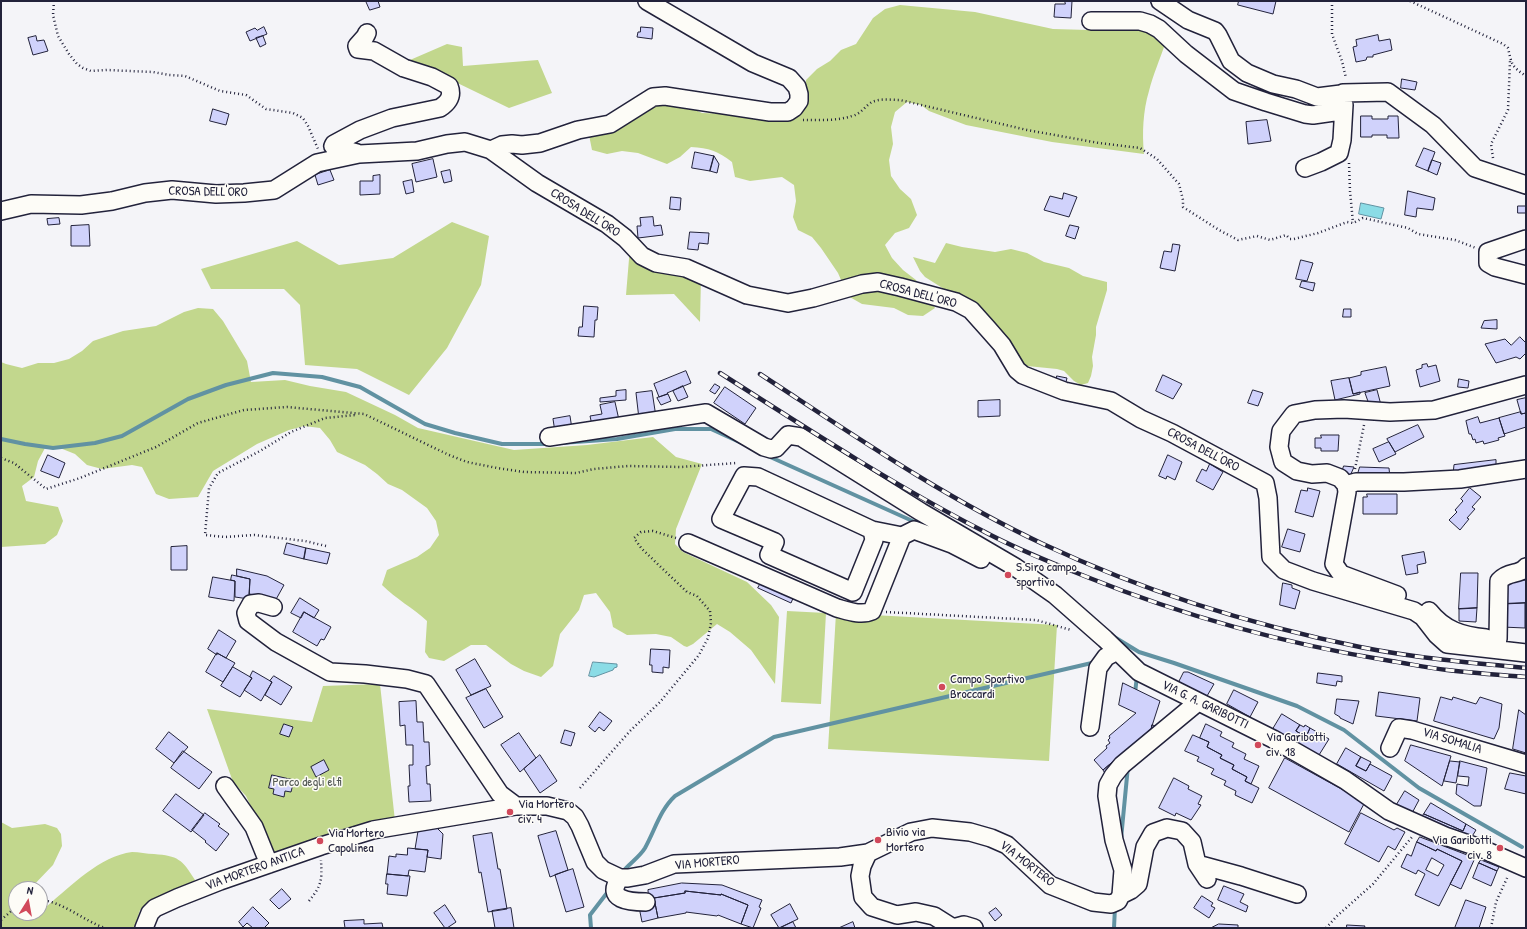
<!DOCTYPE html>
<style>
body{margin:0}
#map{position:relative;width:1527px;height:929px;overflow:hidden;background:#f4f4f8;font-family:"Patrick Hand",sans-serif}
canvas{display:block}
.frame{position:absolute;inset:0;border:2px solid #22223b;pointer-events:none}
.north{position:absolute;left:8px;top:881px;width:40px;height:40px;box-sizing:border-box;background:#fdfcf7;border:1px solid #a5a5ac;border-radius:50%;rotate:11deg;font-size:11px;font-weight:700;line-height:16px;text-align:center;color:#22223b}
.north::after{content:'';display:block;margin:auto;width:14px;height:18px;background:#d1495b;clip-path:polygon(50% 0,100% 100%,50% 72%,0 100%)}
</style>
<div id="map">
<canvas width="1527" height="929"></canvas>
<div class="frame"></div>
<div class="north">N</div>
</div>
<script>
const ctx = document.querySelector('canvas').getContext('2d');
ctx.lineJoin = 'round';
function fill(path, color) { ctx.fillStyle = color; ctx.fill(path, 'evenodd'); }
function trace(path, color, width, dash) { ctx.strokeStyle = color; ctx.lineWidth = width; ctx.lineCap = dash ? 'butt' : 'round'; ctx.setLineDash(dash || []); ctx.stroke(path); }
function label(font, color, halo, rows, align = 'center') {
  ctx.font = font + ' "Patrick Hand",sans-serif'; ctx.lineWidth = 3; ctx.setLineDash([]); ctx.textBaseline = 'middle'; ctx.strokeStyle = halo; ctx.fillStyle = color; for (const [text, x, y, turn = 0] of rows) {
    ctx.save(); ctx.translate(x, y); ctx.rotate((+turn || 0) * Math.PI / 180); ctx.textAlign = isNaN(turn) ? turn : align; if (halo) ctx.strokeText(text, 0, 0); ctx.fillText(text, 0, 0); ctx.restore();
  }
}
fill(new Path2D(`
 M900 5 975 12 1053 29 1089 30 1098 25 1146 27 1165 44C1160 59 1153 75 1149 91 1143 111 1142 133 1144 154L1052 142 966 125 929 111 921 105 907 102 895 112 891 127 893 144 889 160 891 176 900 189 911 199 917 215 909 228 895 233 885 245 892 258 903 270 916 280 935 308 923 316 908 315 894 308 862 304 848 296 838 273 821 248 812 237 798 230 793 217 796 201 794 185 782 177 750 181 735 177 732 162C718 151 709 148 691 147L680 157 667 164 638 153 622 151 607 154 592 150 589 135 619 128 644 112 658 105 673 100 702 113 789 116 804 110 806 80 817 69 830 61 841 50 856 44 873 18 885 9Z
 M447 44 462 47 463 66 538 60 552 93 509 108 410 60Z
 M452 222 489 236 481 285 447 348 409 395 357 369 305 365 300 305 284 289H211L201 269 297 241 339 265 393 258Z
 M946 243 962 247 995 252 1011 249 1027 253 1044 262 1069 268 1083 276 1107 282V290L1096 327V335L1092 357 1093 366 1091 376 1088 383 1081 385 1074 381 1064 371 1057 369 1027 366 1020 361 1013 346 984 312 966 297 944 289 925 277 920 271 913 257 935 263Z
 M630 247 701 277 700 322 674 294 626 295Z
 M198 308 213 309 223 321 247 361 251 382 285 380 310 386 346 392 395 415 418 428 514 450 587 445 653 437 676 457 702 464 676 529 675 544 683 552 747 582 771 605 779 617 775 684 751 650 730 632 717 624 693 644 687 647 684 646 671 637 656 634 627 635 613 627 610 612 596 593 584 595 579 610 560 634 553 666 541 677 524 671 511 664 486 645H471L444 661 429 658 425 652 427 621C413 608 396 599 382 585L387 570 417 557 430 548 439 535 436 521 427 508 402 490 388 484 377 474 365 465 337 452 330 440 320 428 304 426 289 430 257 444 213 471 198 497 169 499 156 494 142 467 132 465 102 469 87 465 75 454 60 448H45L38 461 34 477 22 486 26 501 58 507 63 521 57 535 45 544 1 547V362L6 364 22 368 38 363H54L69 359 82 351 93 341 123 331 156 326 184 312Z
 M787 611 826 613 821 704 781 702Z
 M836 613 1057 625 1049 761 828 749Z
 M380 684 395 821 273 854 246 796 233 782 207 709 312 722 323 686Z
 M1 822 12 828 45 824 57 828 61 834 62 846 53 865 30 889H16V913H40V908L47 906C71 886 100 856 132 852 139 852 147 854 154 854 178 856 182 859 195 880L190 886 170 893 140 910 134 928H1Z`), '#c2d78d');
const water = new Path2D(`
 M1361 203 1384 208 1381 219 1359 214Z
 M593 662 617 664V667L614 668 613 670 594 677 589 676Z`);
fill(water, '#8bdce6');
trace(water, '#6192a2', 1);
trace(new Path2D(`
 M1 439 25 444 53 448 95 443 122 436 188 399 226 385 273 373 322 377 360 387 425 424 455 433 502 444H550
 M561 443 617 439 675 429H711L746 445
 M768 456 917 523
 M1111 635 1139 652 1174 663 1297 706 1344 730 1419 788 1522 847
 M1135 693 1137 676
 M1121 839 1128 766
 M621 874C628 864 639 858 645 848 655 830 660 810 675 796L774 737 1096 662
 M591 928 590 915 610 889
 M1114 928 1115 907`), '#6192a2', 4);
const building = new Path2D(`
 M366 1H378L380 7 370 10Z
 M1065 1H1072L1071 18 1054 17 1055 4H1065Z
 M1239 1H1276L1273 14 1238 5Z
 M264 27 267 34 250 41 246 32 255 28 257 30Z
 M641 27 653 28 652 39 637 37 638 32H640Z
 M1378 35 1379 41 1390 39 1392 50 1373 55V57H1367L1366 60 1356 62 1353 47 1357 46 1356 40Z
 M36 36 37 41 44 40 48 51 33 55 28 38Z
 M263 36 266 44 260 47 256 38Z
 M1402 79 1417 82 1415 90 1401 88Z
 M213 109 229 114 226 125 210 121Z
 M1361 116H1372V119H1388V116H1398L1399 138H1387V135H1372V137H1361Z
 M1267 120 1271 141 1248 144 1246 122Z
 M1424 148 1435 152 1428 171 1416 166Z
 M695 152 714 156 710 171 692 168Z
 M714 156 719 164 717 173 710 171Z
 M433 159 437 177 416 182 412 164Z
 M1432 160 1441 163 1437 175 1428 171Z
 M330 170 334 180 318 185 315 175Z
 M450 170 452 181 444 183 441 172Z
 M380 175V194L360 195V181H373V176Z
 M412 180 414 192 406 194 403 182Z
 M1408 191 1435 198 1433 210 1417 208 1416 217 1405 215Z
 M1064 193 1077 197 1069 217 1044 210 1050 196 1062 199Z
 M671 197 681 198 680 210 670 209Z
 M1518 206H1526V213H1518Z
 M653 217 654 226 661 225 663 235 638 238 637 226H641L640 218Z
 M59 218 60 224 48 225 47 219Z
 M89 225 90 246H71V226Z
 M1070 225 1079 227 1075 239 1066 236Z
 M690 232 709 233 708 244 699 243 698 250 688 249Z
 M1173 244 1180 245 1175 271 1160 268 1164 251 1171 252Z
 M1301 260 1313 263 1307 281 1296 279Z
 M1302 281 1315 283 1313 291 1300 287Z
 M584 306 598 307 597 320H595L594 337 578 336 579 327H582Z
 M1344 309H1351V317H1343Z
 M1497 320V329L1481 328 1484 321Z
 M1520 337 1526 343V353L1520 359 1516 357 1496 363 1485 344 1505 339 1511 345Z
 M1427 364 1428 367 1436 365 1440 381 1420 387 1416 370 1422 368V365Z
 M1386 367 1390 386 1353 394 1349 378 1361 375V372Z
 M686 371 691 383 667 393 668 394 659 397 654 384Z
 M1163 375 1182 384 1173 399 1156 391Z
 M1057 376 1067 378 1065 386 1056 385Z
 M1349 378 1353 394 1360 392V394L1335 400 1331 381Z
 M1459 379 1469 381 1468 388 1458 387Z
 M715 384 720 387 715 394 710 391Z
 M683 386 688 397 678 401 673 391Z
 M725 387 756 408 745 424 714 403Z
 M626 390V400L600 402V398L616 396V391Z
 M1253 390 1263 393 1258 406 1248 403Z
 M1377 390 1381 405 1370 407 1365 393Z
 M652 391 656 417 639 419 636 393Z
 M668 394 671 401 661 405 657 398Z
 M1526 398V413L1521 414 1517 400Z
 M1000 400V416L978 417V401Z
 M615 402 619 420 592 425 590 416 602 414 600 405Z
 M1521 412V414L1526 413V427L1504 434 1499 418Z
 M570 416 572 429 555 432 553 419Z
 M1478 417 1480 423 1499 418 1505 436 1498 438 1499 440 1484 444 1483 441 1476 443 1475 439 1473 440 1471 434H1469L1466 421Z
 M1418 425 1424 437 1395 452 1387 439Z
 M1321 435H1339L1338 451H1321V448H1315V438H1321Z
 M1389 442 1396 454 1379 462 1373 449Z
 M48 455 65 463 59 478 41 471Z
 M1168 455 1182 462 1175 480 1167 476 1166 479 1159 476Z
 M1496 460V468L1453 474 1454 465Z
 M1210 464 1223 472 1213 490 1196 481 1202 469 1206 471Z
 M1344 466 1354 467 1350 476 1341 475Z
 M1360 467 1389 468 1390 478 1357 477Z
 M1308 488 1320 491 1313 517 1295 512 1301 490 1307 491Z
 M1470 488 1481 497 1472 507 1475 509 1467 518 1469 519 1460 530 1449 520 1457 512 1455 510 1463 501 1461 499Z
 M1367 494H1397V514H1363V497H1367Z
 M1288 529 1305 534 1300 552 1282 547Z
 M287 543 306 548 304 559 284 554Z
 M187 546V570H171V547Z
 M306 548 330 553 327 564 304 559Z
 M1424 552 1426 563 1417 565 1418 573 1406 575 1402 556Z
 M237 569 267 576 284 585 274 603 260 596 249 594 250 579 237 576Z
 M1461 573H1478L1477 608 1459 609Z
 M232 575 250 579 249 599 235 597V581L231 580Z
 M213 577 235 581 234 601 209 597Z
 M1503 580H1526V603L1503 604Z
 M762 581 794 596 791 603 758 588Z
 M1283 583 1292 585V588L1300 591 1295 609 1280 605Z
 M300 598 319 610 314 618 304 612 301 618 291 613Z
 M1525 603V628L1502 627 1503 604Z
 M1477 608 1476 622 1459 621V609Z
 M304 612 331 627 324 640 321 639 317 646 293 632Z
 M219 630 236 641 226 658 217 653V655L208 649Z
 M651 649 670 650 669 668 663 667V673L652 672V665H650Z
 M217 653 235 663 223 682 206 672Z
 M475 659 491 686 471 695 456 670Z
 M233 667 252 678 240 697 221 686Z
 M253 671 272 682 261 701 244 690 252 678 250 677Z
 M1184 672H1188L1214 684 1207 696 1179 682Z
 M1318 673 1342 676V682L1337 681 1336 686 1317 683Z
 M274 676 292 687 281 705 265 695 272 682 270 681Z
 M1123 683 1160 701 1151 729 1103 770 1094 760 1107 748 1106 746 1110 743 1108 740 1110 738 1109 736 1136 713 1119 705Z
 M486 689 503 717 484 728 466 698Z
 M1234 690 1258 702 1250 717 1227 704Z
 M1379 692 1420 698 1417 721 1376 716Z
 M1441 697 1452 700 1453 697 1476 704 1480 697 1502 704 1499 728 1494 739 1434 721Z
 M1337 699 1359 701 1353 724 1340 718V717L1335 714Z
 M416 701 417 722H423L424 742H429L430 765 426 766 427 784H430L431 801 409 802 408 786H410L409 765H413V745H406L405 725 400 726 399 702Z
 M1519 710 1526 715V753L1513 749Z
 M600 712 612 721 604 731 599 727 595 732 589 727Z
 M1282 714 1300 725 1296 731 1306 737 1310 728 1329 739 1319 755 1273 729Z
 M284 724 293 727 289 737 280 734Z
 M1206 724 1222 732 1220 736 1234 743 1232 747 1246 754 1244 759 1259 766 1251 784 1245 781 1247 777 1232 769 1234 765 1220 758 1222 755 1207 747 1209 742 1200 738Z
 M1152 725 1161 727 1106 775 1103 770 1151 729Z
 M1300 725 1304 727 1305 725 1310 728 1306 737 1296 731Z
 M565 730 575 733 571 746 561 743Z
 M169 732 188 747 174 763 156 749Z
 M519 733 536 758 520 772 501 745Z
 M1193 735 1209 742 1207 747 1222 755 1220 758 1234 765 1232 769 1247 777 1245 781 1259 788 1252 803 1235 795 1236 791 1224 785 1226 781 1211 774 1214 769 1197 761 1199 757 1185 751Z
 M1411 745 1451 756 1442 786 1405 761Z
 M1346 748 1361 757 1356 766 1366 771 1370 764 1392 776 1384 791 1337 764Z
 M183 751 212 772 199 789 171 768Z
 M540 755 557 781 540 793 524 769Z
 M1361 757 1371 762 1366 771 1356 766Z
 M1285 758 1365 802 1349 832 1269 788Z
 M324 760 329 770 316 777 311 767Z
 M1450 761 1460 762 1456 783 1444 781Z
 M1460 761 1487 768 1481 806H1474L1456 794 1457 784 1468 786 1469 777 1458 776Z
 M1510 773 1526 776V794L1505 789Z
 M272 775 294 780 291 792 285 791 284 797 273 794 274 789 269 788Z
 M1174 778 1189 786 1188 789 1202 796 1198 804 1201 805 1191 820 1176 813 1175 816 1159 808Z
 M1405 791 1419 800 1411 815 1396 806Z
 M176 794 204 815 191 832 163 811Z
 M1431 803 1466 824 1463 831 1424 814Z
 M205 813 220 824 218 826 229 834 216 851 205 842 206 841 192 830Z
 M1361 813 1394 830 1397 828 1405 832 1395 850 1388 846 1379 862 1345 844Z
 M1424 814 1463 831 1466 824 1476 830 1471 838 1422 817Z
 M437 828 443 834 441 859 427 857 428 850 415 849 418 831Z
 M556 831 568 870 550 877 538 836Z
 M492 833 498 869H500L507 909 488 912 481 872 479 873 473 836Z
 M1420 837 1475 858 1461 889 1450 884 1462 861 1437 849 1436 851 1417 842Z
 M1417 842 1436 851 1437 849 1462 861 1439 906 1415 895 1425 874 1418 870 1416 874 1401 867 1407 854 1411 856Z
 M408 848 428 850 425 872 409 870 408 876 387 874 389 856 396 857V854L407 855Z
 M1432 858 1444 865 1438 876 1426 870Z
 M1481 860 1499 867 1497 871 1479 863Z
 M1479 863 1497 871 1491 886 1473 878Z
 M573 869 584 907 566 912 555 875Z
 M387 874 410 876 407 896 387 894 388 884H386Z
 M682 883 722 885 762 900 759 907 761 908 753 928 741 924 748 905 721 894V895L685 891V893L654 898 658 918 642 922 639 907 649 906 648 890Z
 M1224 886 1244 894 1240 902 1248 906 1246 912 1218 900Z
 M282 889 291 899 279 909 270 900Z
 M685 891 721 895V894L748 905 741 924 718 915 717 916 686 912V913L658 918 654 898 685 893Z
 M1202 896 1213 903 1211 906 1215 908 1209 918 1194 908Z
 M1466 900 1486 907 1479 928H1455Z
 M790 904 798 919 779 928 771 915Z
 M445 905 456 922 447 928H445L434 913Z
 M253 907 269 923 264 928H253L247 923 243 927 239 922Z
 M511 908 514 928H495L492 911Z
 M996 908 1002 915 995 921 989 913Z
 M364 920V924L382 923 383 928H345L344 921Z
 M793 922 796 928H780Z
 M853 922 855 928H839Z
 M1219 924 1238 925V928H1211Z
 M1347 925 1365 926 1364 928H1347Z`);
fill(building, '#d0d2fb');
trace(building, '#22223b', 1);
const minor = new Path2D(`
 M1160 1 1188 20 1215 31 1218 35 1231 61 1247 73 1273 84 1296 89 1317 97 1341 94
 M1091 21H1140L1150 24 1159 29 1186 54 1234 91 1266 102 1305 114 1313 115 1334 112 1344 105
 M491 150 502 145 512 144 522 145 540 143 578 130 610 124 653 97 665 96 770 112H788L794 108 799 101V94L797 87 789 78 753 63 647 1
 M357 153 334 147 333 146 334 144 360 130 392 118 440 108C449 102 453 96 449 86L432 77 404 68 374 51 358 49 357 46 365 37 367 33
 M1305 168 1321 162 1339 153 1342 140 1344 105 1339 98 1341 94 1343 93 1388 92 1433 125 1475 168 1526 185
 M1 211 31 204 81 205 112 201 145 193 172 190 216 194 244 193 274 190 317 163 359 154 417 151 447 144 465 142 491 150 537 183 607 224 625 238 642 256 656 263 686 268 747 295 788 303 813 298 862 284 878 282 900 287 956 302 971 310 988 329 1002 345 1017 370 1023 375 1064 391 1111 401 1141 419 1172 433 1265 483 1268 498 1271 557 1284 570 1313 581 1414 611 1423 617 1437 635 1447 644 1526 653
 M1526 239 1488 252V263L1495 267 1526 275
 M549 437 706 413 764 447 771 449 776 448 788 435 801 437 921 512 1015 567 1055 595 1105 639 1139 672 1273 739 1345 780 1389 811 1445 836 1480 848 1526 868
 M1346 485 1356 482H1404L1460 479 1526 469
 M872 530 874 540 853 592 769 555 775 542 721 519 744 476 758 477 872 530 902 536
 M688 543 837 608C848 611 861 616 872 611L902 536 914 530 952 544 981 559
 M1397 595 1341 574 1334 564 1347 492 1346 485 1340 478 1327 473 1312 474 1297 471 1283 462 1279 447 1281 431 1294 414 1315 410 1344 409 1390 412 1434 410 1526 385
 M273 607 259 603 251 604 246 613 248 621 276 642 330 672 365 674 407 679 426 684 500 794 516 806
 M1429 611C1444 630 1462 636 1486 638
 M1498 639 1499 581C1509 570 1519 576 1526 567
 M1090 727 1098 668 1106 657 1117 651
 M1390 748 1399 728 1412 730 1526 764
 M225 786 254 827 269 864
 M868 853 862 866 860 876 863 897 872 907 897 915 916 912 934 916 953 928
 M1197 864 1241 876 1297 894
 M620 878C604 900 630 902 646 902
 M1121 895 1131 890 1138 884 1145 847 1153 833 1167 828 1182 831 1192 842 1197 864 1207 879
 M144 928 150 913 155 908 177 898 220 881 321 846 373 830 516 806H547L568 811 575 817 580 826 595 862 603 870 620 878H628L645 875 674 864 840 857 868 853 911 832 932 828 970 832 991 838 1007 845 1050 885 1093 902 1111 904 1118 901 1121 895 1123 870 1114 840 1107 796 1108 785 1113 776 1122 765 1198 702
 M953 928 964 925 974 928`);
trace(minor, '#22223b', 20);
trace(new Path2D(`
 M54 1 53 15 58 36 69 54 77 64 83 68 91 71 107 70 153 72 169 75 185 76 220 91 246 95 266 109 293 113 303 118 308 126 318 149
 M1332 1V34L1342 61 1346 78
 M1410 1 1503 44 1508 48C1512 65 1511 66 1526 76
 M803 120C819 120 837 121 852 116 861 114 865 106 872 102 881 98 891 100 900 100L1027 130 1099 143 1140 148 1157 159 1179 184 1183 200V207L1219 230 1238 240 1257 236 1270 240 1286 235 1290 239H1294L1318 233 1347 222 1353 223 1363 218 1408 228 1418 234 1455 240 1476 248
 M1493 158 1491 144 1508 110 1510 61
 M1349 163 1350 191 1353 223
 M1 458 14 463 46 489 80 478 156 447 198 423 244 410 287 407 364 414 449 455 467 462 497 468 524 472 576 473 594 469 628 466 681 467 736 463
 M1355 469 1364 425
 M326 546 305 541 254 535 225 537 205 535 209 488 218 473 260 451 291 432 325 418 355 415
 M886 612 1036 620 1071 630
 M580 788 630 731 660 702 699 655 708 638 711 623 710 611 697 596 687 592 642 549 634 538 641 532 653 531 676 538
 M40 900C62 901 84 921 105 928
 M309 901C322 885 322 880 321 860
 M1 920 16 907
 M1326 928 1337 916 1373 884 1412 837
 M1491 928 1496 902 1508 876`), '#22223b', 2.5, [1, 3]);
trace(minor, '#fdfcf7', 17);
const rail = new Path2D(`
 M720 373C806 428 892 484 983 531 1016 549 1052 563 1087 577 1186 617 1286 644 1391 661 1410 664 1428 668 1447 670 1473 673 1500 675 1526 677
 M760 374C852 434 943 497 1043 544 1143 591 1252 625 1360 647 1415 658 1471 663 1526 668`);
trace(rail, '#22223b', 4.5);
trace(rail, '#fdfcf7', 3, [9]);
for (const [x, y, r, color] of [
 [1008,575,4,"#d1495b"],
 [942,687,4,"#d1495b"],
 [1258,745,4,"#d1495b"],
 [510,812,4,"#d1495b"],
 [878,840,4,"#d1495b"],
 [320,841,4,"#d1495b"],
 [1500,848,4,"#d1495b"]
]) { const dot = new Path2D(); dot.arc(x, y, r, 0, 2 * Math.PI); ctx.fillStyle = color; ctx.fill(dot); trace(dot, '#fdfcf7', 1.5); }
label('13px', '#22223b', '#fdfcf7', [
 ["CROSA DELL'ORO",208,192,1],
 ["CROSA DELL'ORO",585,213,32],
 ["CROSA DELL'ORO",918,294,15],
 ["CROSA DELL'ORO",1203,450,28],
 ["VIA G. A. GARIBOTTI",1205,705,26],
 ["VIA SOMALIA",1452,741,17],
 ["VIA MORTERO",707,863,-5],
 ["VIA MORTERO",1027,864,38],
 ["VIA MORTERO ANTICA",255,869,-20]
]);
label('13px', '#22223b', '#fdfcf7', [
 ["S.Siro campo",1016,568],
 ["sportivo",1016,583],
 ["Campo Sportivo",950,680],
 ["Broccardi",950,695],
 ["Via Garibotti",1266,738],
 ["civ. 18",1266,753],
 ["Via Mortero",518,805],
 ["civ. 4",518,820],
 ["Bivio via",886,833],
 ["Mortero",886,848],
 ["Via Mortero",328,834],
 ["Capolinea",328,849],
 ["Via Garibotti",1492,841,"right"],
 ["civ. 8",1492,856,"right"]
], 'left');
label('13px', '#525854', '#fdfcf7', [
 ["Parco degli elfi",307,783]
]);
</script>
